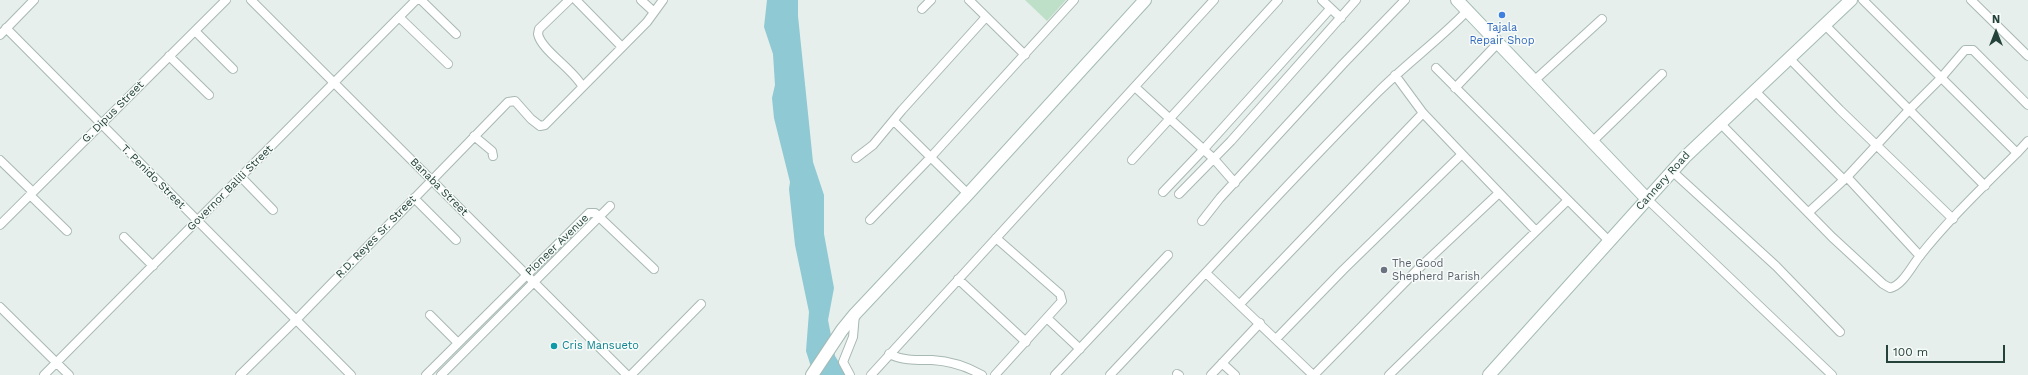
<!DOCTYPE html>
<style>
body{margin:0}
#map{position:relative;width:2028px;height:375px;overflow:hidden;background:#e6efeb;font-family:"Work Sans",sans-serif}
canvas{display:block}
.north{position:absolute;left:1976px;top:12px;width:40px;height:40px;-webkit-text-stroke:3px #f7fbf9;paint-order:stroke;rotate:0deg;font-size:11px;font-weight:700;line-height:16px;text-align:center;color:#24423a}
.north::after{content:'';display:block;margin:auto;width:14px;height:18px;background:#24423a;clip-path:polygon(50% 0,100% 100%,50% 72%,0 100%)}
.scale{position:absolute;left:1886px;top:345px;width:119px;height:18px;box-sizing:border-box;border:2px solid #24423a;border-top:0;padding-left:5px;font-size:12px;line-height:14px;white-space:nowrap;color:#24423a;-webkit-text-stroke:3px #f7fbf9;paint-order:stroke}
</style>
<div id="map">
<canvas width="2028" height="375"></canvas>
<div class="north">N</div>
<div class="scale">100 m</div>
</div>
<script>
const ctx = document.querySelector('canvas').getContext('2d');
ctx.lineJoin = 'round';
function fill(path, color) { ctx.fillStyle = color; ctx.fill(path, 'evenodd'); }
function trace(path, color, width, dash) { ctx.strokeStyle = color; ctx.lineWidth = width; ctx.lineCap = dash ? 'butt' : 'round'; ctx.setLineDash(dash || []); ctx.stroke(path); }
function label(font, color, halo, rows, align = 'center') {
  ctx.font = font + ' "Work Sans",sans-serif'; ctx.lineWidth = 3; ctx.setLineDash([]); ctx.textBaseline = 'middle'; ctx.strokeStyle = halo; ctx.fillStyle = color; for (const [text, x, y, turn = 0] of rows) {
    ctx.save(); ctx.translate(x, y); ctx.rotate((+turn || 0) * Math.PI / 180); ctx.textAlign = isNaN(turn) ? turn : align; if (halo) ctx.strokeText(text, 0, 0); ctx.fillText(text, 0, 0); ctx.restore();
  }
}
fill(new Path2D(`
 M1025 0H1066L1047 21Z`), '#bfe0c8');
fill(new Path2D(`
 M767 0H798V16L813 162 824 195V234L834 288 828 320 835 356 847 375H817L812 370 806 351 809 312 795 245 789 189 790 182 774 118 772 98 775 85 773 54 764 27Z`), '#8ec9d4');
const street = new Path2D(`
 M251 0 627 375
 M421 0 456 34
 M569 0 539 29 538 34C541 50 573 69 582 86
 M576 0 622 47
 M641 0 654 12
 M969 0 1025 55
 M1322 0 1341 18
 M1971 0 2028 56
 M922 9 931 0
 M399 17 448 64
 M1825 25 1985 186
 M6 28 351 375
 M195 31 233 69
 M0 35 34 0
 M169 56 209 95
 M1789 58 1840 110 1953 219
 M1436 68 1609 241
 M1535 80 1602 19
 M1135 87 1214 159 1235 183
 M1455 88 1498 43
 M1755 91 1843 179
 M894 121 968 194
 M1720 123 1832 237 1883 284 1890 288C1902 286 1912 266 1919 257 1948 220 1984 186 2017 153L1863 0
 M474 136 492 151 493 156
 M1593 141 1662 74
 M2017 153 2028 141
 M1462 154 1536 231
 M856 158 873 145 902 110 986 17
 M0 160 33 192
 M1132 160 1278 0
 M1672 171 1776 266 1840 332
 M241 177 273 210
 M1847 177 1920 256
 M1163 192 1203 150 1330 9
 M1179 194 1231 141 1356 0
 M30 195 67 231
 M414 198 456 240
 M1647 199 1832 375
 M1809 212 1847 177 1909 110 1941 78 1965 50H1973L2028 105
 M870 220 930 158 1074 0
 M1202 221 1220 198 1343 64 1405 0
 M0 225 226 0
 M124 237 153 266
 M1206 273 1313 375
 M958 279 1026 342
 M1240 304 1423 113
 M0 307 69 375
 M430 315 458 343
 M1048 319 1080 349
 M1276 339 1343 270 1462 154 1423 113 1395 75
 M889 354C904 361 917 360 932 360 950 361 966 366 982 375
 M1222 363 1235 375
 M1177 374 1179 375
 M44 375 416 0
 M240 375 296 320 508 102 515 101 531 119 540 126 545 125 647 22 663 0
 M426 375 589 213H595L654 269
 M441 375 610 206
 M631 375 701 304
 M850 375 843 362 853 337 855 314
 M871 375 1214 0
 M995 375 1062 301 1060 294 996 238
 M1055 375 1168 255
 M1110 375C1199 281 1286 184 1378 92 1406 64 1439 40 1467 11
 M1211 375 1260 323
 M1314 375 1417 270 1499 193
 M1389 375 1568 200`);
const secondary = new Path2D(`
 M1457 0 1647 199
 M812 375 842 330 855 314 968 194 1145 0
 M1489 375 1685 157 1851 0`);
trace(street, '#a8b8b2', 10);
trace(secondary, '#a4bbb3', 14);
trace(street, '#fff', 8);
trace(secondary, '#fff', 12);
for (const [x, y, r, color] of [
 [1502,15,4,"#3f7fe0"],
 [1384,270,4,"#6b7280"],
 [554,346,4,"#0f9aa8"]
]) { const dot = new Path2D(); dot.arc(x, y, r, 0, 2 * Math.PI); ctx.fillStyle = color; ctx.fill(dot); trace(dot, '#f7fbf9', 1.5); }
label('11px', '#366cbe', '#f7fbf9', [
 ["Tajala",1502,28],
 ["Repair Shop",1502,41]
]);
label('11px', '#24423a', '#f7fbf9', [
 ["G. Dipus Street",113,112,-45],
 ["T. Penido Street",153,177,45],
 ["Cannery Road",1663,181,-48],
 ["Banaba Street",439,187,45],
 ["Governor Balili Street",230,188,-45],
 ["R.D. Reyes Sr. Street",376,237,-46],
 ["Pioneer Avenue",557,245,-44]
]);
label('11px', '#5b616d', '#f7fbf9', [
 ["The Good",1392,264],
 ["Shepherd Parish",1392,277]
], 'left');
label('11px', '#0d838f', '#f7fbf9', [
 ["Cris Mansueto",562,346]
], 'left');
</script>
